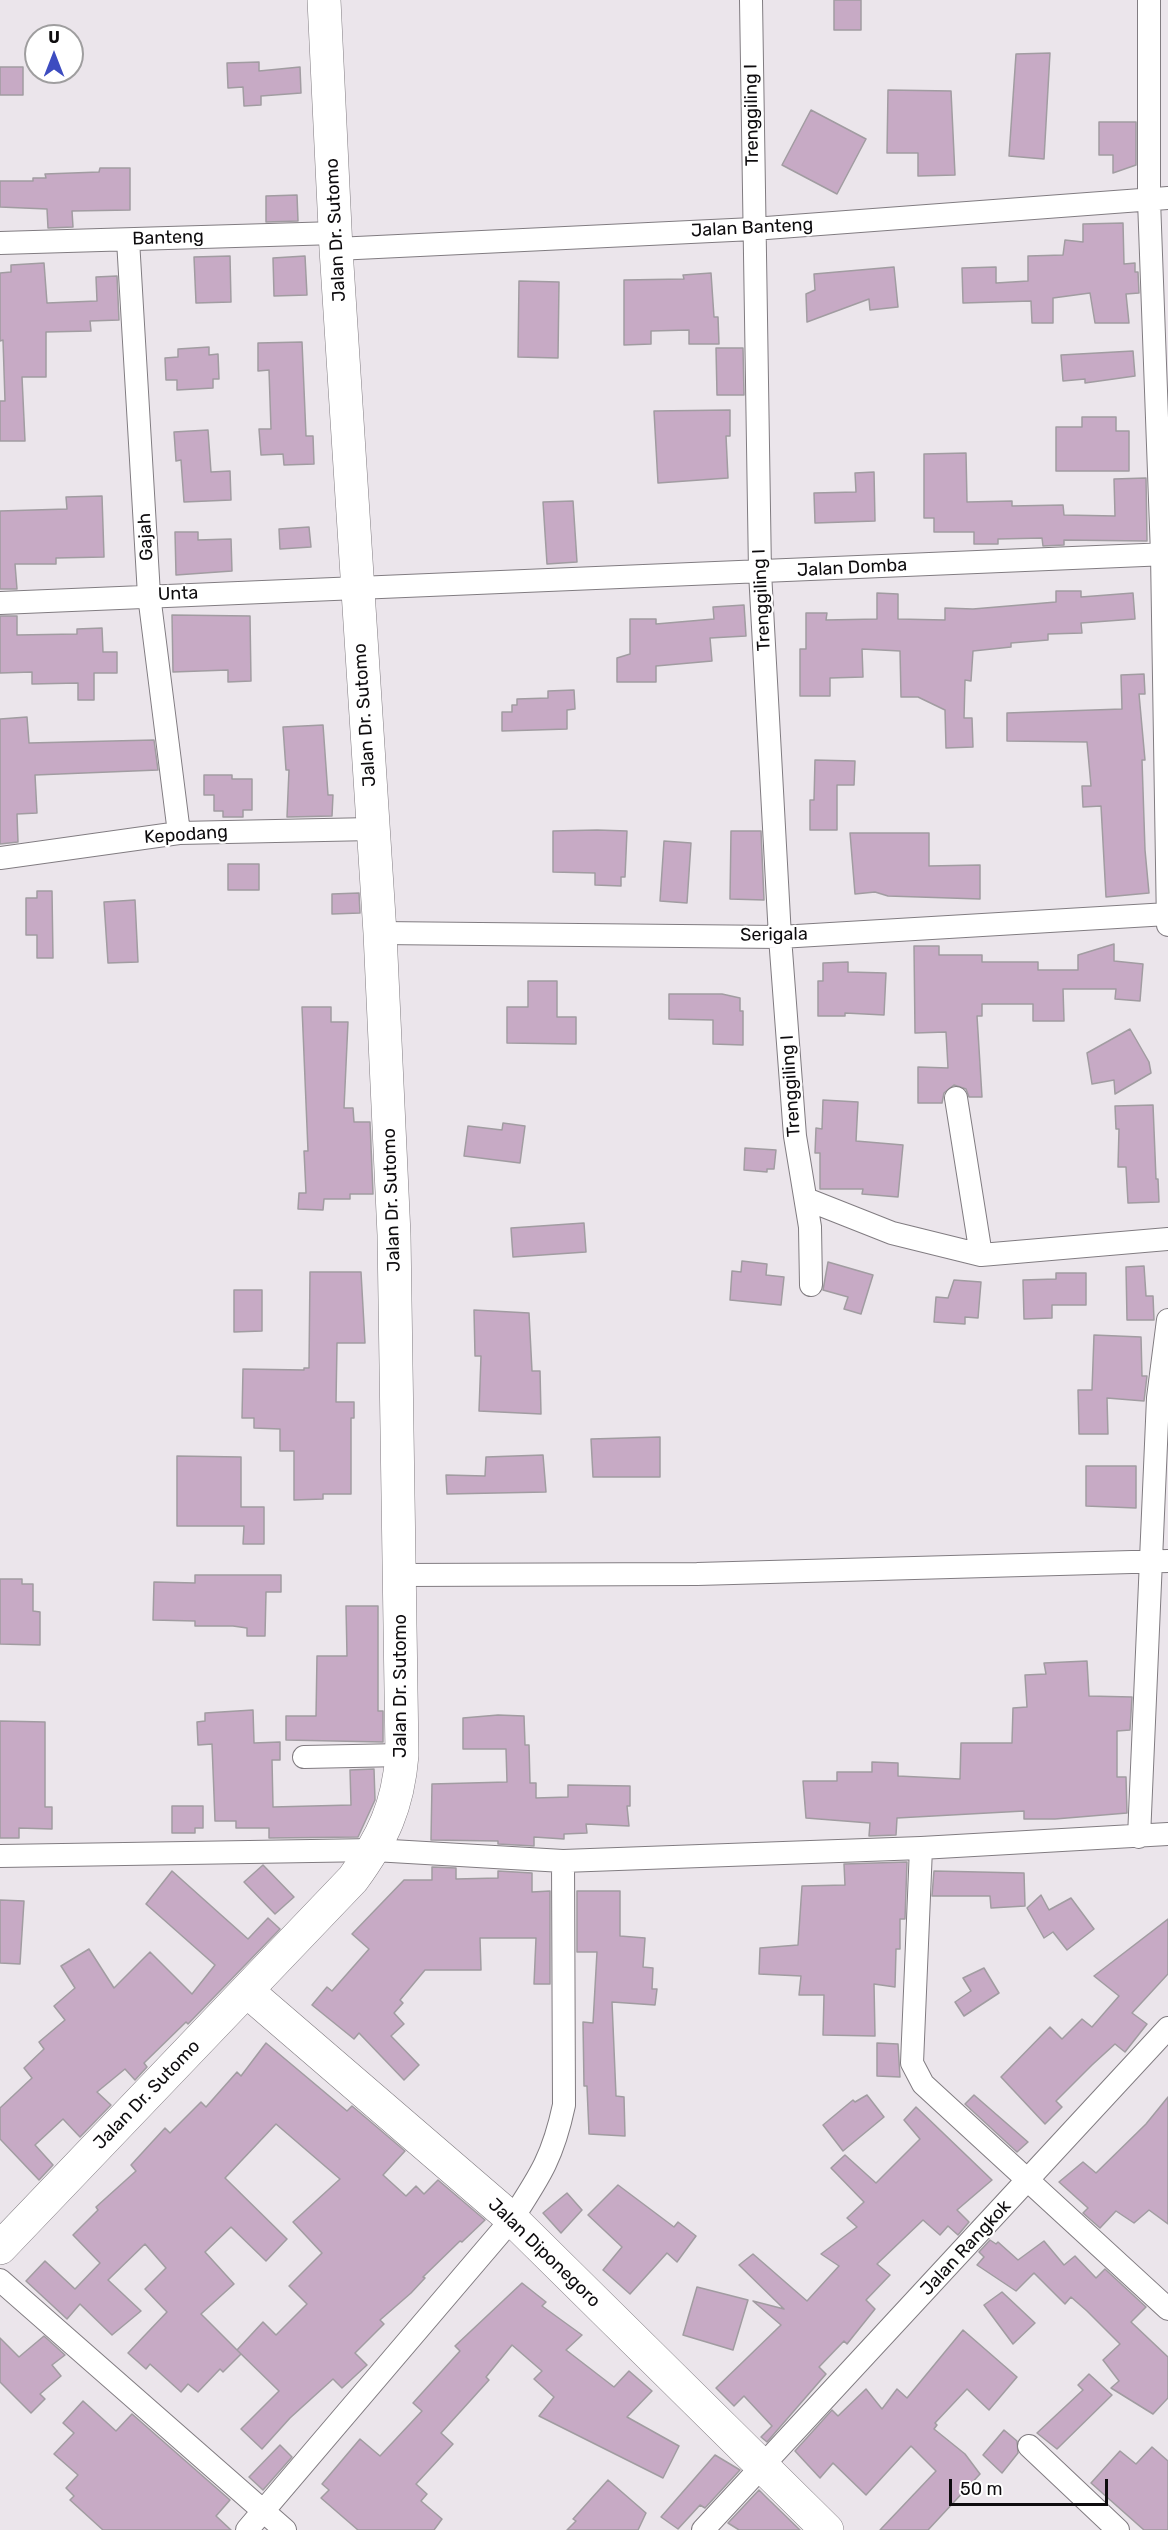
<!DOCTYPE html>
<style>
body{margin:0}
#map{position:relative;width:1168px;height:2530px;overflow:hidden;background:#ebe5eb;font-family:Rubik,sans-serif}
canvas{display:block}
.north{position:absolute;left:24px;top:24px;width:60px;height:60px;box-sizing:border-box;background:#fff;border:2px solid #9f9e9f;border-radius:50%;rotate:0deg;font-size:16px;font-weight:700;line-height:24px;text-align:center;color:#0e0c0e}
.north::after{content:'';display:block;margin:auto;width:21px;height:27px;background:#3d4cc0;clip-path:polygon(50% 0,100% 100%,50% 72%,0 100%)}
.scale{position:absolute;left:949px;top:2479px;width:159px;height:27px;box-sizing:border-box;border:3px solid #0e0c0e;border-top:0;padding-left:8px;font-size:18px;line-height:21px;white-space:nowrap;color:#0e0c0e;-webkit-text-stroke:4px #fff;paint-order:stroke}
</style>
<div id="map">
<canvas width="1168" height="2530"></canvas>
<div class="north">U</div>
<div class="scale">50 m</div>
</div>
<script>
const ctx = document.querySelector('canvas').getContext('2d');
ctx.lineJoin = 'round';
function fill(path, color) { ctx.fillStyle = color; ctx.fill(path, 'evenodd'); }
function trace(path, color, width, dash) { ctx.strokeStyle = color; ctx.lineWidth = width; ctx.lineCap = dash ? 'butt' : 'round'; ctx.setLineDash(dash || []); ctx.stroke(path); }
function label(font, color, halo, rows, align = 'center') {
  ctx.font = font + ' Rubik,sans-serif'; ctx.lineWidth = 4.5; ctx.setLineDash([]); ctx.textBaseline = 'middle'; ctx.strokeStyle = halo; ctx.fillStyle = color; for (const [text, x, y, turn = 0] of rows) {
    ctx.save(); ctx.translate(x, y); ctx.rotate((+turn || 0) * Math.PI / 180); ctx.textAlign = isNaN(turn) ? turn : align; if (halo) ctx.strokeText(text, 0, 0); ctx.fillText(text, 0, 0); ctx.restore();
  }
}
const building = new Path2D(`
 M834 0H861V30H834Z
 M1050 53 1044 159 1009 156 1016 54Z
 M259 62V71L300 67 301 93 261 96V105L244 106 243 87 228 88 227 63Z
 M0 67H23V95H0Z
 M888 90 951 91 955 175 918 176V153H887Z
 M811 110 866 139 837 194 782 165Z
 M1099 122H1136V165L1113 173V155H1099Z
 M100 168H130V210L72 211 73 227 48 228 47 209 0 207V181H33V178H46L45 174 99 172Z
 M297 195 298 221 266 222V196Z
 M1123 223 1124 264 1135 263V272H1138L1139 293 1126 294 1129 323H1095L1090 293 1053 298V323H1032L1031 301 963 303 962 268 996 267V283L1028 281V256L1063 255 1065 240 1083 242V224Z
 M230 256 231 302 196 303 194 257Z
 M305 256 307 295 274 296 273 258Z
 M44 263 47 303 97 301 96 277 117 276 119 320 90 321 91 331 46 332V377H22L25 441H0V401H5L3 340 0 341V273L11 272V265Z
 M894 267 898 307 870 310 869 299 807 322 806 294 815 290 814 274Z
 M711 273 714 317H718L719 344H689V330L651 331V344L624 345V280L684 279 683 275Z
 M519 281 559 282 558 358 518 357Z
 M302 342 306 436H313L314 464 284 465 283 454 261 455 259 429H271L269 370 258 371V343Z
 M209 347V355L218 354 219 379H213V388L177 390V380H166L165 358 178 357V349Z
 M716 348H743L744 395H717Z
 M1133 351 1135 376 1085 383V379L1063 381 1061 355Z
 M730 410V436H726L728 478 658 483 654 411Z
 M1082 417H1116V431H1129V471H1056V427H1082Z
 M208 430 211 472 230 471 231 500 184 502 181 460 176 461 174 432Z
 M966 453 967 502 1012 501V506L1063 505 1064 515 1115 516 1114 479 1146 478 1147 541 1064 540V545L1043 546 1042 538 998 539V544H974V532H934V518H924V454Z
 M874 472 875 521 815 523 814 493 856 492 855 473Z
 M102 496 104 557 56 558V564H15L17 589H0V511L67 509 66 497Z
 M573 501 577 562 547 564 543 502Z
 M309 527 311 547 280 549 279 529Z
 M175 532H198V540L231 539 232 571 176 575Z
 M1056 591H1081V597L1133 593 1135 619 1081 623 1082 633 1048 634V640L1011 643V647L973 651 971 681 965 680 964 718H972L973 747 946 748 945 710 918 697H901L900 651 862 649 863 677 830 678V696H800V649H806V613H827L826 620 877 619V593L898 594V619L945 620V608L973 609 1056 602Z
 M744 605 746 636 710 638 712 661 656 666V682H617V658L630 654V619H656V624L714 619 713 607Z
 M172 615 250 616 251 681 228 682V670L173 672Z
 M0 616H17V635L77 634V629L102 628 103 652H117V673H94V700H78V683L32 684V672L0 673Z
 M1144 674 1145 694H1139L1145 760H1142L1145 850 1149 893 1106 897 1101 806 1083 807 1082 786H1091L1087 742 1007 741V713L1122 709 1121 675Z
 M574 690 575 709 567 710V729L502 731V712H512V705H517V699L548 698V691Z
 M27 717 29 743 154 740 158 770 35 775 37 813 17 814 18 842 0 844V719Z
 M323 725 328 795H333L332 816 287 817 289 770H286L283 727Z
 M815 760 855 761 854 785H837V830H810V800H814Z
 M204 775H232V779H252V810H243V817H223V811H214V795H204Z
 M597 830 627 831 625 877H621V886L595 885V873L553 872V831Z
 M731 831H761L764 900 730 899Z
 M850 833H929V866L980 865V899L888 896 875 892 855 894Z
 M664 841 691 843 687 903 660 901Z
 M228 864H259V890H228Z
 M37 891H52L53 958H37V935H26V898H37Z
 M359 893 360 913 332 914V894Z
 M135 900 138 962 108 963 104 902Z
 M1114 944V961L1143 964 1140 1001 1115 999 1116 989H1063L1064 1021H1033V1004H982V1016H977L982 1097H969L966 1089 954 1085 944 1093 942 1103H918V1067L948 1068 946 1032 915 1033 914 946H939V955H982V962H1038V970H1078V955Z
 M848 962V972L886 973 884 1015 845 1013V1016H818V981H823V963Z
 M528 981H557V1017H576V1044L507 1043V1007H528Z
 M669 994H722L740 998V1011H743V1045L713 1044V1020L669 1019Z
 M302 1007H331V1022H348L344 1108H353L354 1122H370L373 1194H350V1199H324L323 1210 298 1209 299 1193H306L304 1151H308Z
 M1130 1029 1149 1062 1151 1073 1115 1094 1114 1080 1092 1084 1087 1053Z
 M823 1100 858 1102 856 1141 903 1145 898 1197 862 1194 863 1189H820V1153H815L816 1128 822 1129Z
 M1153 1105 1156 1179H1158L1159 1202 1128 1203 1126 1167H1118L1119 1129H1116L1115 1106Z
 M503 1123 525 1126 520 1163 464 1156 468 1126 502 1130Z
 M745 1148 776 1150 774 1169H767V1172L744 1170Z
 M584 1223 586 1252 513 1257 511 1228Z
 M742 1261 767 1264 766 1275 784 1277 781 1305 730 1300 732 1271 741 1272Z
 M828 1262 873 1275 861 1314 844 1309 848 1297 823 1290Z
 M1144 1266 1146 1296H1153L1154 1320H1127L1126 1267Z
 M310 1272H361L365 1343H337L336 1402H354V1418H351V1494H323V1499L294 1500V1451H280V1429L254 1428V1418H242L243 1369 304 1370V1368H309Z
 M1056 1273H1086V1305H1052V1318L1024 1319 1023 1280 1056 1279Z
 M954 1280 981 1282 978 1318 965 1317V1324L934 1322 936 1297 948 1298Z
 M234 1290H262V1331L234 1332Z
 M474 1310 529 1313 532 1371H540L541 1414 479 1411 481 1356H475Z
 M1094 1335 1141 1337 1142 1376H1147L1144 1401 1107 1398 1108 1434H1079L1078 1390H1092Z
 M660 1437V1477H593L591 1439Z
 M543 1455 546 1492 447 1494 446 1475 485 1476 486 1457Z
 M177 1456 241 1457V1507H264V1544H243L244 1526H177Z
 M1086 1466H1136V1508L1086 1506Z
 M195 1575H281V1592H266L265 1636H247V1628L233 1626H195V1621L153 1620 154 1582 195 1583Z
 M0 1579H22V1584H33V1611L40 1612V1645L0 1644Z
 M346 1606H378V1711H383V1742L286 1740V1716H316L317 1656H347Z
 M1087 1661 1089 1696 1132 1697 1130 1730 1117 1731V1777H1126L1127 1813 1055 1819H1024V1811L897 1818 896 1835 869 1836 870 1823 806 1818 803 1781H837V1772H872V1762L898 1763V1776L960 1779 961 1743H1012L1013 1708 1027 1707 1025 1675 1046 1674 1044 1663Z
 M253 1710 254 1743 280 1742V1760H272L273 1807 351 1805 350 1770 374 1769 375 1800 358 1837 269 1838V1828H236V1821H215L212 1744 198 1745 197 1722 205 1721V1713Z
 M498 1715 524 1716 525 1745H529L530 1783H536V1798L568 1797V1785L630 1786V1806H627L629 1826 586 1824 587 1833 564 1834V1839L534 1837V1846L498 1844V1841L431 1840 432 1784 507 1782 506 1749H463V1718Z
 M0 1721 45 1722V1807H52V1829L19 1828V1838H0Z
 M172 1806H203V1828H195V1833H172Z
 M907 1862 905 1919H900V1949H896L895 1987 874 1984 875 2036 823 2035 824 1995H799L801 1976 759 1974 760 1948 798 1945 802 1886 845 1885 844 1864Z
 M263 1865 294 1897 275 1914 244 1882Z
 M432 1867 456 1868V1879L498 1878V1871L532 1873V1892L550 1891V1984H534L536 1938H480L481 1970H425L400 2000 403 2003 394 2013 404 2024 391 2036 419 2065 404 2080 359 2033 354 2039 312 2005 327 1987 332 1991 369 1949 352 1934 404 1880H432Z
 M172 1871 248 1939 268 1918 280 1929 188 2024 186 2022 144 2063 147 2067 135 2080 125 2069 97 2092 111 2105 80 2137 63 2119 35 2145 53 2165 39 2180 0 2139V2108L32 2078 24 2068 44 2049 39 2042 65 2020 54 2006 75 1988 61 1966 89 1949 114 1988 150 1952 192 1994 215 1965 146 1904Z
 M934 1871 1024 1873 1025 1906 991 1908 990 1896H932Z
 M577 1891H620V1936L645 1938 643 1967 653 1968 652 1989H657L655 2005 612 2002 616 2096 624 2097 625 2136 589 2134 587 2086H584L583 2022 593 2023 597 1952H577Z
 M1041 1895 1049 1910 1071 1898 1094 1929 1067 1950 1053 1932 1044 1938 1027 1908Z
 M0 1900 24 1901 20 1964 0 1963Z
 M1168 1919V1974L1132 2013 1147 2024 1125 2052 1115 2044 1092 2065 1056 2101 1062 2107 1045 2124 1001 2077 1050 2027 1062 2039 1082 2019 1092 2027 1119 1996 1094 1976Z
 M984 1968 999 1993 964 2016 955 2002 971 1991 963 1978Z
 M266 2043 347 2111 352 2106 405 2151 383 2175 406 2196 416 2186 424 2194 438 2180 485 2220 462 2242 460 2241 423 2277 425 2278 411 2293 380 2320 384 2324 355 2353 367 2365 342 2388 333 2379 290 2418 262 2449 241 2429 279 2391 237 2350 263 2322 276 2335 307 2304 289 2286 322 2253 293 2222 340 2179 276 2124 225 2178 287 2239 266 2261 231 2227 205 2252 234 2284 201 2314 241 2354 223 2372 220 2369 198 2392 188 2384 181 2392 150 2364 146 2369 128 2353 167 2312 145 2289 166 2268 145 2244 108 2280 141 2311 112 2335 80 2304 67 2319 26 2281 45 2261 75 2289 100 2263 73 2235 98 2210 96 2207 136 2171 131 2165 165 2128 170 2133 201 2102 206 2107 237 2072 241 2076Z
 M877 2043 898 2044 900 2077 877 2076Z
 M867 2095 884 2117 843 2151 823 2125 853 2100 855 2102Z
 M974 2095 1028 2142 1017 2152 965 2104Z
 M1168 2097V2224L1149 2210 1134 2223 1116 2211 1100 2228 1083 2213 1088 2208 1059 2182 1083 2162 1096 2173 1146 2124Z
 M916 2107 992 2180 957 2210 969 2222 958 2235 948 2226 940 2235 923 2220 877 2264 890 2275 866 2300 875 2309 847 2344 844 2341 819 2367 826 2374 767 2442 761 2437 772 2426 744 2396 734 2406 716 2388 781 2325 753 2301 784 2309 739 2265 753 2254 807 2301 839 2266 821 2254 857 2227 847 2218 864 2202 831 2168 845 2155 876 2183 920 2139 904 2120Z
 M618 2185 674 2227 678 2222 696 2236 677 2262 667 2253 630 2294 603 2270 622 2247 588 2215Z
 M567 2193 582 2210 561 2233 543 2213Z
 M990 2240 996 2244 998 2242 1018 2260 1044 2241 1064 2265 1075 2256 1096 2278 1105 2269 1146 2307 1131 2322 1168 2357V2398L1153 2414 1111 2388 1119 2381 1103 2360 1120 2344 1087 2311 1071 2297 1065 2304 1034 2273 1016 2291 977 2265 984 2257 979 2252Z
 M522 2283 546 2302 542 2306 582 2335 566 2350 614 2387 629 2371 652 2391 627 2417 679 2446 663 2478 539 2416 554 2397 534 2379 542 2371 512 2345 486 2377 489 2380 441 2433 453 2444 416 2484 427 2494 421 2501 442 2519 434 2530H358L321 2498 329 2490 322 2484 360 2439 380 2456 422 2411 413 2403 460 2351 455 2346Z
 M697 2287 748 2300 733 2350 683 2335Z
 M1002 2292 1035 2323 1013 2344 984 2305Z
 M963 2330 1017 2377 989 2410 967 2389 935 2423 937 2425 934 2429 965 2454 980 2474 928 2530H880L936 2471 911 2446 866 2495 833 2463 820 2478 795 2451 832 2410 838 2416 866 2389 882 2409 897 2389 907 2398Z
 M44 2336 65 2355 52 2365 61 2376 40 2394 45 2399 31 2413 0 2382V2338L19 2357Z
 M1089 2374 1112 2395 1057 2449 1037 2433 1083 2390 1078 2385Z
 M83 2401 116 2431 132 2414 230 2500 216 2516 231 2530H103L70 2500 74 2496 66 2488 78 2475 54 2454 74 2433 63 2423Z
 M1004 2430 1017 2441 1018 2453 1002 2473 983 2455Z
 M280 2445 292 2457 263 2490 249 2477Z
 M1152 2447 1168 2461V2530H1144L1091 2483 1120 2451 1136 2464Z
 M715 2455 740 2470 705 2508 700 2505 678 2529 661 2517Z
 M608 2480 646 2513 638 2530H567L576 2521 573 2519Z
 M759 2490 766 2497 800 2530H739L728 2523Z`);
fill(building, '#c7aac5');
trace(building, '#a19ca1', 1.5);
const street = new Path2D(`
 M751 0 760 572 780 937 795 1136 810 1227 811 1285
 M1149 0V200L1162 554 1168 925
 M128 240 149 595 179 833
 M0 243 336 233
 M336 249 753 229 1168 198
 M0 603 1168 554
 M0 858 179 833 372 829
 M380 933 780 937 1168 914
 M956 1098 981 1255
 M806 1199 892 1233 981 1255 1168 1239
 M400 1575 697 1574 1168 1561
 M304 1757 402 1755
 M1139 1837 1158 1398 1168 1320
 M921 1848 912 2063 923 2084 1168 2309
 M0 1856 374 1850 563 1861 921 1848 1168 1834
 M0 2280 285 2530
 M1029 2446 1118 2530
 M247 2530 512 2219C540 2176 553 2157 564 2105L563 1861
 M703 2530 1168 2028`);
const secondary = new Path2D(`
 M247 1991 512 2219 827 2530
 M0 2248 353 1879C383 1838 398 1806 402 1755L394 1235 380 933 336 249 324 0`);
trace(street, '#817c81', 24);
trace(secondary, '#817c81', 34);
trace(street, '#fff', 22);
trace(secondary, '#fff', 33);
label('18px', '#0e0c0e', '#fff', [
 ["Trenggiling I",752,115,-91],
 ["Jalan Banteng",752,228,-3],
 ["Jalan Dr. Sutomo",336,230,-93],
 ["Banteng",168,238,-2],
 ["Gajah",146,537,-93],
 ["Jalan Domba",852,568,-3],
 ["Unta",178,594,-2],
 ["Trenggiling I",762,600,-93],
 ["Jalan Dr. Sutomo",365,715,-94],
 ["Kepodang",186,835,-4],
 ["Serigala",774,935,-1],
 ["Trenggiling I",791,1086,-94],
 ["Jalan Dr. Sutomo",392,1200,-92],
 ["Jalan Dr. Sutomo",401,1686,-90],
 ["Jalan Dr. Sutomo",147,2095,-46],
 ["Jalan Rangkok",966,2248,-47],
 ["Jalan Diponegoro",544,2253,44]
]);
</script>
